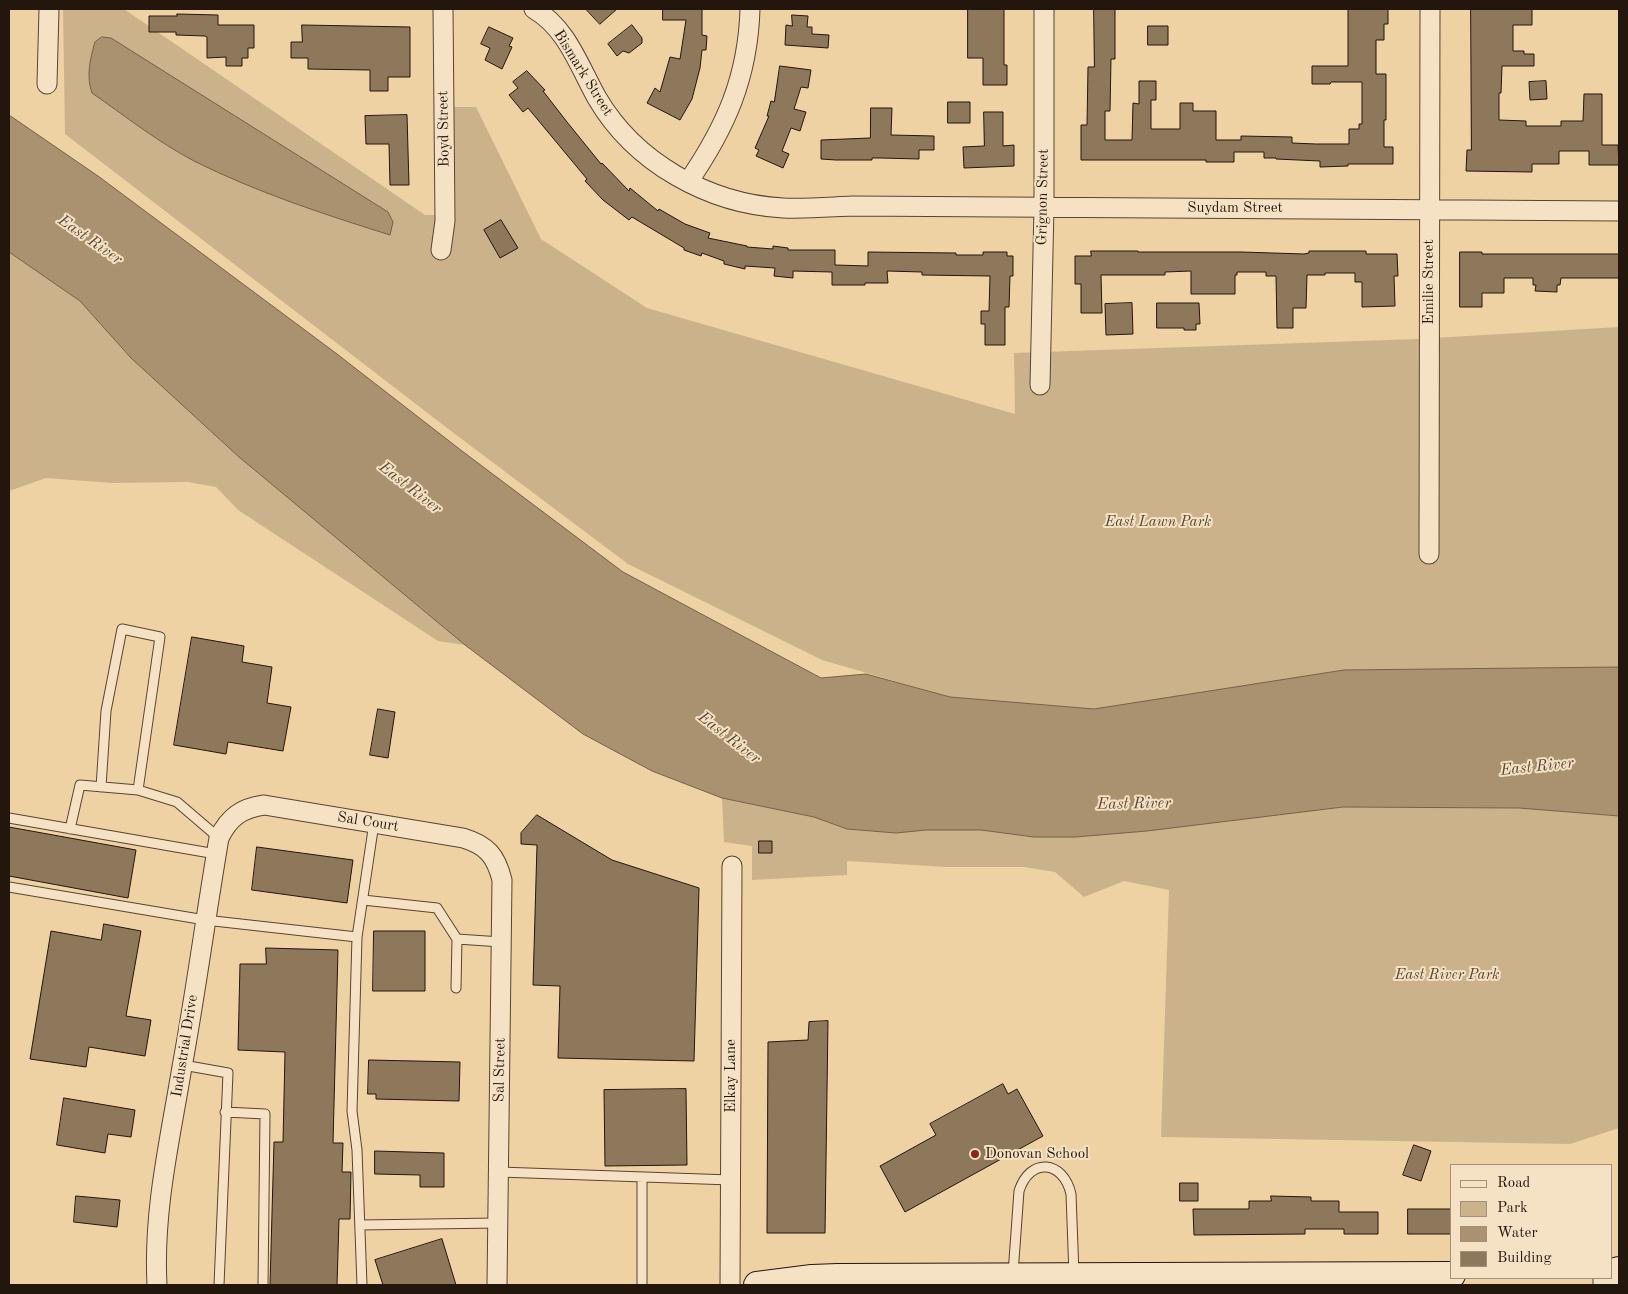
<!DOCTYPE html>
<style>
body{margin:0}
#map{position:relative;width:1628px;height:1294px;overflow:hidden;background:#efd2a4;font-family:"Old Standard TT",serif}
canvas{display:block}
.frame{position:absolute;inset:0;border:10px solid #23160d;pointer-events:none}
.legend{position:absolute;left:1450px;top:1164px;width:162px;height:115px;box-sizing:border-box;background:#f5e2c4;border:1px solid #a1907b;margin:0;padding:6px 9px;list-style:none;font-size:15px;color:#23160d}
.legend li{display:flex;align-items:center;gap:10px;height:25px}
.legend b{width:25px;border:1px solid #a1907b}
</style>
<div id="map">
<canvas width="1628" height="1294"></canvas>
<div class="frame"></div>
<ul class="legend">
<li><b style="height:6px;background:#f5e2c4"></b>Road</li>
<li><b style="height:14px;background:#ccb28a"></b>Park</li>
<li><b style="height:14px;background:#aa9271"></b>Water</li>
<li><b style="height:14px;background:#8d785c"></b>Building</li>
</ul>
</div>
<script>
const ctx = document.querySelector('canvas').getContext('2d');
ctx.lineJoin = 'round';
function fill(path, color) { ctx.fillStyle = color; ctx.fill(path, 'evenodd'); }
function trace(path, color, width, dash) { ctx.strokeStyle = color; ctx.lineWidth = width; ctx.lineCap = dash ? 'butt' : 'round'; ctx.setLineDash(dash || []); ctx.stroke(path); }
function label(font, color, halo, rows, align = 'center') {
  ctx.font = font + ' "Old Standard TT",serif'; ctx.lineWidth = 4; ctx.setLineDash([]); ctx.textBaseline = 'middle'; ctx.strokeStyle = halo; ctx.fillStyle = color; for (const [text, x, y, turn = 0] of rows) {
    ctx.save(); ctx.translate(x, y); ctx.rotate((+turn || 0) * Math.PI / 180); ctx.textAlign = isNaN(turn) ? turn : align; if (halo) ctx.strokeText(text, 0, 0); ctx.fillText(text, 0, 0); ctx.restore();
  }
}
fill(new Path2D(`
 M63 9H124L425 215H454L452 107H476L541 239 647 308 1015 414 1014 353 1417 339 1619 327V667L1344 670 1094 709 950 697 822 660 628 564 447 428 65 134Z
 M9 252 80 301 131 358 239 457 465 645 438 641 238 510 216 487 188 482 112 483 46 478 9 491Z
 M722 798 814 817 847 829 896 833 926 830H981L1034 837H1075L1147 831 1343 807 1519 808 1619 816V1128L1570 1144 1161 1137 1169 890 1124 881 1084 897 1055 872 1024 867H946L847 861V875L752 880V846L724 842Z`), '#ccb28a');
const water = new Path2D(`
 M102 37 111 38 388 212 393 222 390 235C323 214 256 192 194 161 158 142 125 116 92 93 86 76 90 59 95 42Z
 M9 115 98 176 337 354 462 451 623 572 821 678 866 674 950 697 1094 709 1344 670 1619 667V816L1519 808 1343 807 1147 831 1075 837H1034L981 830H926L896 833 847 829 814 817 722 798 652 771 583 734 465 645 239 457 131 358 80 301 9 252Z`);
fill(water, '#aa9271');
trace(water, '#746049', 1);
const building = new Path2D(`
 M586 9H617L600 24Z
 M663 9H702V35L707 36 706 50H702L700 68 692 99 680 120 647 103 655 88 660 92 670 57 680 59 686 20H663Z
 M968 9H1004V65H1007V85H983V58H968Z
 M1094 9H1115V59H1111L1110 111H1105V140H1132L1133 103 1139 104V81H1156V100H1151V129H1180V103H1193V111H1216V140H1241V136L1292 137V143L1316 144H1349V129H1359V124H1362V82H1331L1330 84H1312V66H1348V9H1388V24H1384V40H1376V74H1386V120H1384V147H1393V164H1348V166L1320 167V161L1276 159V158H1264V152H1234V162H1206V160H1081V125H1087L1088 67H1094Z
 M1471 9H1532V25H1513V51H1524V54H1534V66H1502L1501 93H1499V120L1526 121V126H1561V121H1583L1584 94H1602V145H1618L1619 165H1589V151H1559V164H1532V172L1466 171 1467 150H1471Z
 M177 14 218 15V25H254V48H248V58H242V66H226V57L207 58V37L205 36 176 35V32H149V16H177Z
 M792 15 808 16 807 27H812V34L829 35 828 48 785 45 786 25 792 26Z
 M302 25 410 27V77H388V91H370V70L308 69V58H291V42H302Z
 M632 25 642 38V43L629 53 623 51 617 56 608 44Z
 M1148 26H1168V45H1148Z
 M489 27 513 38 509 46 512 47 502 69 485 60 490 48 481 44Z
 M780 66 811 70 808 88 801 87 794 109 806 112 800 131 791 128 782 151 789 154 783 168 756 156 759 150 755 148 769 116H767L771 101 774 102Z
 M527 71 545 90 543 91 567 122 601 164 602 163 629 191 630 188 658 211 659 209 685 224 710 233 708 238 747 246V247L773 249V246L788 248V250H835V265L868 266V252L956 253V255H983V252H1007V256H1013V276H1010L1009 307H1005V345H985V324H981V311H989L990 276 922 275V272L887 271 888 283H865V285H832V272L793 271V278L774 276 775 268 745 266V269L724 264V261L702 253 701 256 684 250V248L632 217 629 220 603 200 585 181 587 179 528 108 523 112 509 95 518 88 513 82Z
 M1546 81 1547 99 1530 100 1529 82Z
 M948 102H970V123H948Z
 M871 108H892L891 135 934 136V150H919V159L881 158H872V160H836L821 159V140L870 138Z
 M984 112H1003V146L1014 145V166L964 168 963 147 984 146Z
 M407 115 409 185H390L389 144H366L365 116Z
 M501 220 518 248 500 258 484 230Z
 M1091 251H1138V252H1241L1304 254 1309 253V251H1366V254H1397L1398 276H1394L1395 306 1362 307V282H1355V273H1325V275H1307L1306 308H1293V328H1277L1276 276H1266V272H1237V275H1235V294H1191V271L1165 272V275H1101L1102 313H1081V284H1075V256H1091Z
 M1460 252H1482V254H1619V278H1561L1560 285H1557V292L1535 291 1536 285H1533V278H1504V293H1482V307H1460Z
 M1132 303 1133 334 1106 335 1105 304Z
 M1157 303H1199L1200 324H1196V330H1184V328H1157Z
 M192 637 244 646 242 662 272 667 267 703 291 707 283 751 228 742 226 754 174 745Z
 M378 709 395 712 388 758 370 755Z
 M537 815 612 860 699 888 694 1061 558 1058 560 986 533 985 537 845 521 844V833Z
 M9 827 136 850 128 898 9 876Z
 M759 841H772V853H759Z
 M257 847 353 860 347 903 252 890Z
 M104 924 141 931 126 1016 151 1020 145 1056 89 1047 86 1067 30 1059 51 931 101 940Z
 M374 931H425V991H373Z
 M266 948 338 950 333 1143H343L342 1172H351L350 1219H339L337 1285H270L274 1142H283L285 1052 238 1050 240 964H266Z
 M828 1021 825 1233H767L768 1042 808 1040 809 1022Z
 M369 1060 460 1062 459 1101 376 1099V1094H368Z
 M1003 1084 1008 1094 1017 1089 1043 1136 905 1212 880 1166 936 1135 930 1124Z
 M686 1089 687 1165 605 1166 604 1090Z
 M64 1098 135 1110 131 1137 108 1134 105 1153 57 1145Z
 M1414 1145 1431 1151 1421 1181 1403 1175Z
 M375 1151 444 1153V1187H420V1175L375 1174Z
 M1180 1183H1198V1201H1180Z
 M76 1196 120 1200 117 1227 74 1222Z
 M1271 1196 1311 1197V1201H1339V1212H1378V1234H1344V1229H1305V1234L1194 1235 1193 1209H1249V1201H1271Z
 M1408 1209H1452V1234H1408Z
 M442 1239 456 1285H383L375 1260Z`);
fill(building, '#8d785c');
trace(building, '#23160d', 1);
const lane = new Path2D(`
 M101 787 106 711 122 629 160 637 138 790
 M9 818 216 854
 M70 829 80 785 138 790 177 802 219 838
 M9 887 205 920 357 937 374 823
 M363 900 437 908 457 939 501 942
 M357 937 352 1111 357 1150 362 1285
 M456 988 457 939
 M183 1065 228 1073 219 1285
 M225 1112 265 1114 263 1285
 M499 1172 731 1180
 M642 1177V1285
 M360 1225 498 1223
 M1013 1274 1019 1191C1030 1157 1063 1160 1071 1194L1074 1275`);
const street = new Path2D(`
 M534 9C567 28 579 66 597 98 635 163 709 204 783 208 806 209 829 207 852 206L1619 211
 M47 84 49 9
 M688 182C726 127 748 77 750 9
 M441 250 445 221 443 9
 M1040 385 1044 207V9
 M1429 554 1430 9
 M1603 1278V1285
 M157 1285C153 1211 170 1140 182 1067 196 991 206 914 219 838 229 817 242 808 264 805L463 838C487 845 496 856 502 880L497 1285
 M730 1285 732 866`);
const secondary = new Path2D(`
 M1612 1272 1619 1270
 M757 1285 812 1278 838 1277 1452 1275`);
trace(lane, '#564533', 11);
trace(street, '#564533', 21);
trace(secondary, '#23160d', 28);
trace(lane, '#f5e2c4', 9);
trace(street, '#f5e2c4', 19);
trace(secondary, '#f5e2c4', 26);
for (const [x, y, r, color] of [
 [975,1154,5,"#8f2418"]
]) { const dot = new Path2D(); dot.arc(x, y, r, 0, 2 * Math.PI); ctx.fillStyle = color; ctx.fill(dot); trace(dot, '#f5e2c4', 2); }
label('15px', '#23160d', '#f5e2c4', [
 ["Bismark Street",583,73,58],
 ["Boyd Street",444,129,-91],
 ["Grignon Street",1043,197,-89],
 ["Suydam Street",1235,208],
 ["Emilie Street",1429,282,-90],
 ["Sal Court",368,822,9],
 ["Industrial Drive",185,1046,-81],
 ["Sal Street",500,1070,-89],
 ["Elkay Lane",731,1076,-90]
]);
label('italic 15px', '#564532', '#f5e2c4', [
 ["East Lawn Park",1158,522],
 ["East River Park",1447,975]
]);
label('15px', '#23160d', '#f5e2c4', [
 ["Donovan School",985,1154]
], 'left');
label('italic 16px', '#594835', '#f5e2c4', [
 ["East River",90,240,35],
 ["East River",410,488,38],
 ["East River",729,738,38],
 ["East River",1537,767,-6],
 ["East River",1134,804,-1]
]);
</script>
